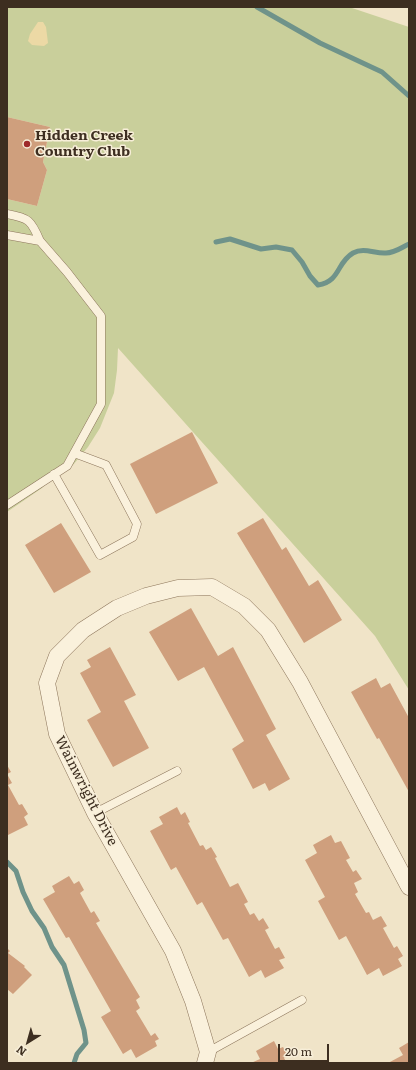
<!DOCTYPE html>
<style>
body{margin:0}
#map{position:relative;width:416px;height:1070px;overflow:hidden;background:#f0e4c8;font-family:Literata,serif}
canvas{display:block}
.frame{position:absolute;inset:0;border:8px solid #3d2e20;pointer-events:none}
.north{position:absolute;left:8px;top:1022px;width:40px;height:40px;-webkit-text-stroke:3px #f7eed8;paint-order:stroke;rotate:217deg;font-size:11px;font-weight:700;line-height:16px;text-align:center;color:#3d2e20}
.north::after{content:'';display:block;margin:auto;width:14px;height:18px;background:#3d2e20;clip-path:polygon(50% 0,100% 100%,50% 72%,0 100%)}
.scale{position:absolute;left:278px;top:1044px;width:51px;height:18px;box-sizing:border-box;border:2px solid #3d2e20;border-top:0;padding-left:5px;font-size:12px;line-height:14px;white-space:nowrap;color:#3d2e20;-webkit-text-stroke:3px #f7eed8;paint-order:stroke}
</style>
<div id="map">
<canvas width="416" height="1070"></canvas>
<div class="frame"></div>
<div class="north">N</div>
<div class="scale">20 m</div>
</div>
<script>
const ctx = document.querySelector('canvas').getContext('2d');
ctx.lineJoin = 'round';
function fill(path, color) { ctx.fillStyle = color; ctx.fill(path, 'evenodd'); }
function trace(path, color, width, dash) { ctx.strokeStyle = color; ctx.lineWidth = width; ctx.lineCap = dash ? 'butt' : 'round'; ctx.setLineDash(dash || []); ctx.stroke(path); }
function label(font, color, halo, rows, align = 'center') {
  ctx.font = font + ' Literata,serif'; ctx.lineWidth = 3; ctx.setLineDash([]); ctx.textBaseline = 'middle'; ctx.strokeStyle = halo; ctx.fillStyle = color; for (const [text, x, y, turn = 0] of rows) {
    ctx.save(); ctx.translate(x, y); ctx.rotate((+turn || 0) * Math.PI / 180); ctx.textAlign = isNaN(turn) ? turn : align; if (halo) ctx.strokeText(text, 0, 0); ctx.fillText(text, 0, 0); ctx.restore();
  }
}
fill(new Path2D(`
 M7 7H349L409 27V690L375 636 118 348 117 370 114 393 100 428 88 447 73 465 54 474 42 488 7 512V199L37 206 47 170 43 162 50 127 7 117Z`), '#c9cf9b');
fill(new Path2D(`
 M38 22H43L46 27 48 43 44 46 32 45 28 41 30 34Z`), '#ecd9a5');
trace(new Path2D(`
 M257 7 320 43 382 72 409 96
 M216 242 230 239 261 249 276 247 292 250 302 262 310 276 318 285C341 281 336 263 353 253 364 247 375 254 386 253 395 253 402 247 409 244
 M7 862 16 871 23 892 32 911 44 928 52 947 64 965 84 1030 86 1043 77 1054 74 1063`), '#6f938a', 5);
fill(new Path2D(`
 M7 117 50 127 43 162 47 170 37 206 7 199Z
 M192 432 218 483 156 514 130 464Z
 M263 518 282 550 286 547 309 586 318 580 342 620 304 643 237 533Z
 M61 523 91 572 54 593 25 545Z
 M191 608 218 656 233 647 276 729 266 735 290 779 269 791 265 783 253 789 232 749 244 741 204 667 178 681 149 632Z
 M110 647 136 695 124 701 149 748 113 767 87 720 101 712 80 673 91 667 87 660Z
 M376 678 381 688 390 683 409 718V792L379 738 377 739 351 692Z
 M7 765 11 772 7 774 12 783 8 785 19 805 22 804 28 814 24 817 28 825 8 835Z
 M177 807 181 815 185 812 190 822 188 823 200 846 203 845 206 850 211 847 217 857 215 858 230 887 238 883 248 902 244 904 250 915 254 913 259 921 263 918 269 928 265 930 275 949 279 947 285 958 279 960 284 968 265 978 261 970 249 977 228 938 223 940 202 902 197 905 176 867 171 870 150 831 163 824 159 817Z
 M331 835 335 843 341 841 350 858 346 860 353 872 356 870 362 879 354 883 358 892 355 894 366 913 369 912 373 920 381 916 387 926 383 928 394 948 397 946 403 956 398 959 402 966 383 976 379 968 367 975 346 936 339 940 318 901 325 897 305 860 317 853 313 845Z
 M69 876 74 884 79 881 84 890 80 893 91 913 94 911 100 921 96 923 140 997 136 1000 140 1008 136 1011 151 1036 155 1033 159 1039 155 1041 157 1046 136 1058 131 1049 123 1054 101 1017 111 1011 69 937 66 938 43 899 55 892 52 886Z
 M7 948 10 951 8 953 25 966 24 967 32 975 13 994 7 989Z
 M274 1041 278 1049 283 1047 288 1056 284 1058 287 1063H251L260 1059 256 1051Z
 M409 1042V1063H388L403 1055 399 1048Z`), '#cf9f7d');
const service = new Path2D(`
 M7 214C29 218 31 220 40 241
 M7 235 40 241 67 272 101 316V404L67 466 7 505
 M54 474 100 555 133 537 137 524 106 465 74 453
 M95 813 177 771
 M208 1052 302 1000`);
const minor = new Path2D(`
 M205 1063 208 1052 193 1001 173 951 95 813 57 734 47 683 57 656 83 630 117 608 146 596 178 588 212 587 244 606 268 630 300 682 409 887`);
trace(service, '#8d765c', 9);
trace(minor, '#8d765c', 17);
trace(service, '#faf1dc', 8);
trace(minor, '#faf1dc', 16);
for (const [x, y, r, color] of [
 [27,144,4,"#9e2a2b"]
]) { const dot = new Path2D(); dot.arc(x, y, r, 0, 2 * Math.PI); ctx.fillStyle = color; ctx.fill(dot); trace(dot, '#f7eed8', 1.5); }
label('bold 14px', '#3d2e20', '#f7eed8', [
 ["Hidden Creek",35,136],
 ["Country Club",35,152]
], 'left');
label('14px', '#3d2e20', '#f7eed8', [
 ["Wainwright Drive",86,791,63]
]);
</script>
